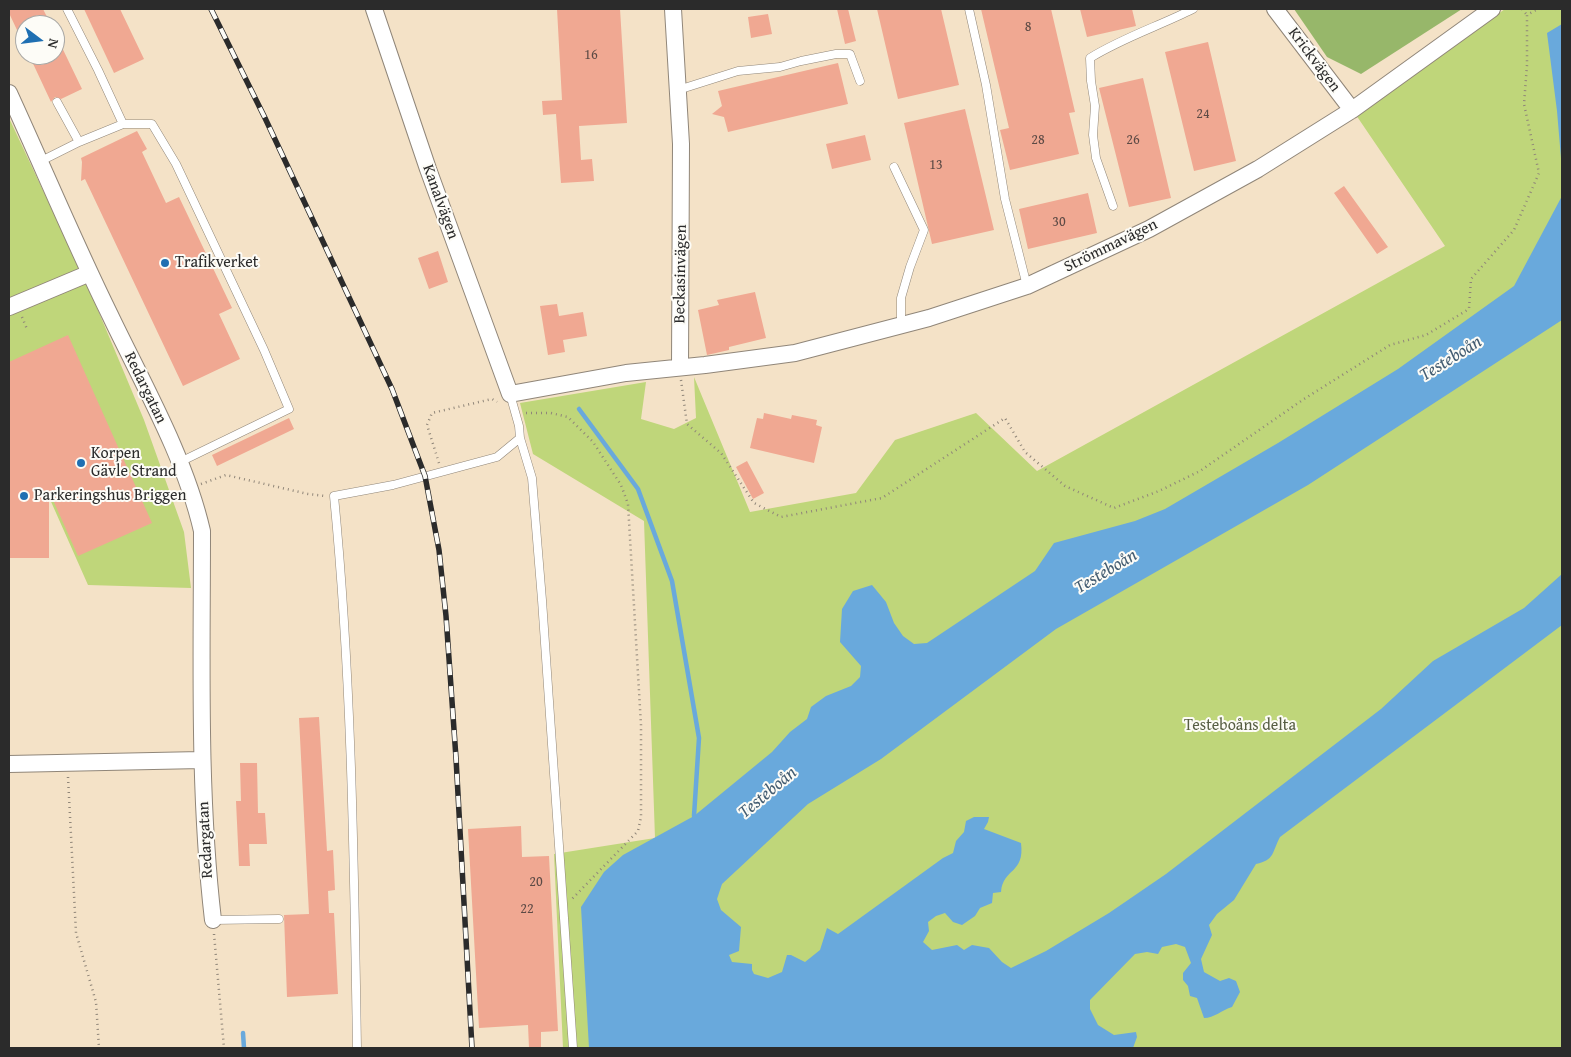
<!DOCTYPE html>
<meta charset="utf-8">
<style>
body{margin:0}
#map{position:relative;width:1571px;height:1057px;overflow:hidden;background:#f4e2c7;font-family:"Gentium Book Plus",serif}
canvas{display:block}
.frame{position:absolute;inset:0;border:10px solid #2b2b2b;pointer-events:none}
.north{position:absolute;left:15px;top:15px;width:50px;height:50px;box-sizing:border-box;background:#fdfcf7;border:1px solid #a9a8a5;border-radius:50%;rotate:105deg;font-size:14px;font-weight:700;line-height:20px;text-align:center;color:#2b2b2b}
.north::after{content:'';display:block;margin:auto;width:18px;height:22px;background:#1f6fb2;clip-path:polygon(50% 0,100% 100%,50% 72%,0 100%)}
</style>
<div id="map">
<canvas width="1571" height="1057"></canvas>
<div class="frame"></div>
<div class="north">N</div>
</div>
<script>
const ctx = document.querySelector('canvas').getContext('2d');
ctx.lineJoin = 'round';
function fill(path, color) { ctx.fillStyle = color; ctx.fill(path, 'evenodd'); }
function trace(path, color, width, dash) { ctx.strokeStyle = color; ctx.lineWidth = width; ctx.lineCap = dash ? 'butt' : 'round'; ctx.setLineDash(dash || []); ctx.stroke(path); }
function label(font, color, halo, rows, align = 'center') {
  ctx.font = font + ' "Gentium Book Plus",serif'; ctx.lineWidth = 4; ctx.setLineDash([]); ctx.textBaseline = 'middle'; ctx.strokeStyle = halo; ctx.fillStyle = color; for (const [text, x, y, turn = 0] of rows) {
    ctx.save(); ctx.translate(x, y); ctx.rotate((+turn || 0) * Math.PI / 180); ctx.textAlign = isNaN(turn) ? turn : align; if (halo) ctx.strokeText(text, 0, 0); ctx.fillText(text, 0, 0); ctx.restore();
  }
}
fill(new Path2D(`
 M1505 9H1562V1048H563L554 854 655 838 644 521 533 454 520 403 646 382 641 419 674 429 696 418 694 377 750 512 856 493 895 440 976 413 1037 471 1445 246 1356 115Z
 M9 118 87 284 144 420 184 532 191 588 88 585 9 407Z`), '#bfd67a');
fill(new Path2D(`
 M1294 9H1462L1361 74 1327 57Z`), '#97b76a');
fill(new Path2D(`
 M1562 24V170L1557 111 1547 33Z
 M1562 196V320L1308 485 1056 629 881 759 808 804 722 884 717 899 721 910 741 927 739 951 729 955 732 962 752 964V970L754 974 768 978 782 972 787 955H791L805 962 820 950 827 928 838 934 943 858 953 853 956 841 964 832 966 821 974 817H989L988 822 984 829 1021 843C1025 874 1003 868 1001 892L993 893 992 903 980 908 975 916 962 925 953 922 945 913 936 916 928 922 929 931 923 942 932 950 957 945 964 950 972 945 989 948 1002 962 1011 968 1046 951 1109 913 1166 874 1381 709 1433 661 1524 608 1562 574V625L1280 837C1272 852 1275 860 1256 864L1234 900 1217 914 1209 925 1212 935 1201 959 1204 972 1220 981 1229 978 1236 981 1240 992 1232 1007C1222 1010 1214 1018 1204 1018L1197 998 1190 996 1188 986 1183 980V973L1191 963 1185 947 1176 944 1162 947 1158 954 1147 952 1135 954 1090 1000V1009L1098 1025 1114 1035 1136 1032 1137 1037 1133 1048H589L581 907 604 872 623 855 694 816 772 752 790 732 807 719 811 707 826 696 851 686 860 677 861 666 840 642 842 609 853 591 872 585 886 602 894 623 903 636 914 644 927 643 1035 571 1054 543 1135 521 1165 509 1278 443 1398 369 1514 286Z`), '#69a9dc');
trace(new Path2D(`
 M579 409 638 489 672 581 699 738 694 816
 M243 1033 244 1048`), '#69a9dc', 4.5);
fill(new Path2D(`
 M9 9H43L51 25H25V47L9 13Z
 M84 9H120L144 59 114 73Z
 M557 9H620L627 123 579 126 581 160 592 159 594 181 561 183 556 114 543 115 542 101 562 100Z
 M837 9H848L856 41 845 44Z
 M877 9H941L959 85 898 99Z
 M981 9H1051L1075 112 1069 113 1079 154 1010 170 1000 130 1009 128Z
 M1080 9H1132L1136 26 1087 37Z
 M768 14 772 34 751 38 748 17Z
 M55 33 82 89 61 99 55 97 51 102 29 55H55Z
 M1208 42 1236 161 1194 171 1165 52Z
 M838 63 848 104 728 132 724 117 712 114 722 106 718 91Z
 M1143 78 1171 198 1129 207 1099 88Z
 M965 109 994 230 932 244 904 123Z
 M137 131 147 149 142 152 166 203 179 197 232 308 219 314 240 359 183 386 85 179 81 181 82 162 81 158Z
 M865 135 871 160 832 169 826 144Z
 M1344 186 1388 247 1377 254 1334 193Z
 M1088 193 1097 233 1028 249 1019 209Z
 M438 251 448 282 429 289 418 258Z
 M755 292 766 338 729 347V350L707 355 698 310 719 305 717 300Z
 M557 304 559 316 583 312 587 336 563 340 565 352 548 355 540 306Z
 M68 335 152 523 78 556 49 491V558H9V362Z
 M764 413 791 419 792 415 817 420 816 425 822 427 814 463 750 448 757 418 763 419Z
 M289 418 294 429 217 466 212 455Z
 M747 461 764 493 753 499 736 467Z
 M319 717 327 851 333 850 335 890 328 891 329 913H334L338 994 287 997 284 915 309 914 299 718Z
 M240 763H257L258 813H265L267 844H249L250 866H239L236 801H241Z
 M521 826 522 857 549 856 558 1031 541 1032V1048H529L528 1025 479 1028 468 829Z`), '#f0a892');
const service = new Path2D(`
 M67 9 98 70 123 124H152L176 164 264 350 289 409 180 462
 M969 9 986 85 1005 199 1027 286
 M678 90 738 71 780 67 801 61 836 54H850L860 81
 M57 102 79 142
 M41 161 79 142 123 124
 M894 167 924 230 910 267 901 298V326
 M1113 206 1096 158 1093 135 1095 106 1091 81 1090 58C1122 38 1159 26 1193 9
 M510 394 519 426 520 438 532 478 542 600 573 1048
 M213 920 279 919
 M357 1048C354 864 352 680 334 496L393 485 497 457 520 438`);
const minor = new Path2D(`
 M374 9 428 169 510 394 626 373 705 365 795 353 929 318 1027 286 1149 229 1258 169 1352 110 1492 9
 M673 9 681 144 680 367
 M1275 9 1352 110
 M9 93C43 167 74 242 110 315 143 384 185 457 202 531 202 661 198 791 213 920
 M9 307 90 273
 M9 764 201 760`);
trace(service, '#908679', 9);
trace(minor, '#908679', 18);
trace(new Path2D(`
 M1522 9 1527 15
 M22 317 27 329
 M681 380 687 424 721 453 754 503 781 517 882 498 1005 418 1025 452 1065 486 1114 508 1159 491 1200 471 1304 399 1390 345 1426 335 1469 309 1471 279 1514 230 1539 173 1524 104 1527 65V15L1538 9
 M526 413H551L568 417 593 442 621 485 628 504 641 725V817L638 831 572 899
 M439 463 427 425 432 413 492 399 497 402
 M201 484 226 475 308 494 325 496
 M68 777 76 933 96 1002 99 1048
 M214 934 224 1048`), '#908679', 2.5, [1, 4]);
trace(service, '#fff', 8);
trace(minor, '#fff', 16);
const rail = new Path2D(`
 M211 9 265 118 392 389 425 476 439 550 446 616 456 758 472 1048`);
trace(rail, '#2b2b2b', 5.5);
trace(rail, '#fdfcf7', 4, [11]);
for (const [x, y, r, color] of [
 [165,263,5,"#1f6fb2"],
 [81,463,5,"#1f6fb2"],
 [24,496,5,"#1f6fb2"]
]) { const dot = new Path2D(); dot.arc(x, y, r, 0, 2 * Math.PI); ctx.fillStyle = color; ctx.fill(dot); trace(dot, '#fdfcf7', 2); }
label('14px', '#5c4a45', null, [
 ["8",1028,27],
 ["16",591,55],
 ["24",1203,114],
 ["28",1038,140],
 ["26",1133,140],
 ["13",936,165],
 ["30",1059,222],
 ["20",536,882],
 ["22",527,909]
]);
label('16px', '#2b2b2b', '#fdfcf7', [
 ["Krickvägen",1314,60,53],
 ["Kanalvägen",440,202,70],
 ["Strömmavägen",1111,246,-26],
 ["Beckasinvägen",681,274,-89],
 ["Redargatan",145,388,64],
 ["Redargatan",206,840,-93]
]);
label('16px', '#2b2b2b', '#fdfcf7', [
 ["Trafikverket",175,263],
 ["Korpen",91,454],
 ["Gävle Strand",91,472],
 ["Parkeringshus Briggen",34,496]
], 'left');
label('16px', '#575e43', '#fdfcf7', [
 ["Testeboåns delta",1240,726]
]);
label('italic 18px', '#445d72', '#fdfcf7', [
 ["Testeboån",1451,359,-32],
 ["Testeboån",1106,572,-31],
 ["Testeboån",768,793,-40]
]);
</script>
